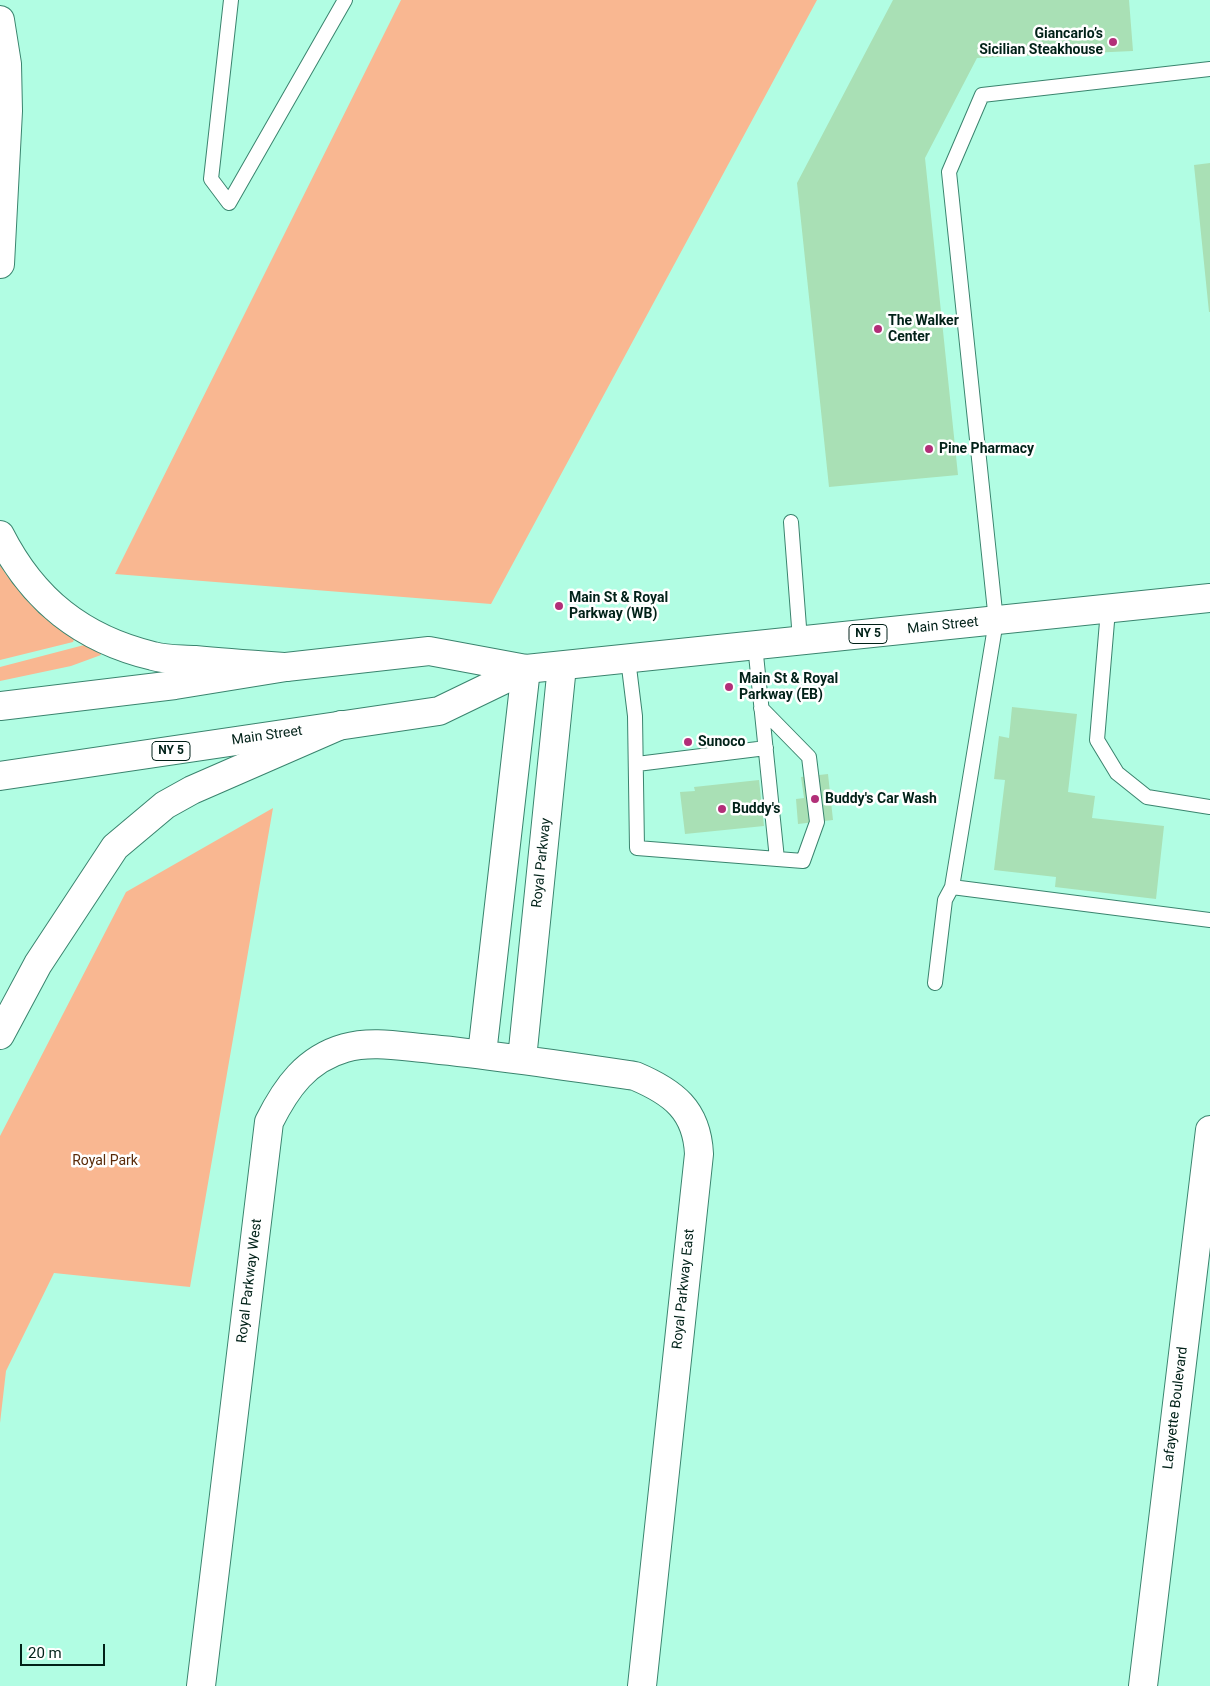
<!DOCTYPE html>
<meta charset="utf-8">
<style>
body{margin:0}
#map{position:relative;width:1210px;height:1686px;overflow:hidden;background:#b1fde3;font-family:Roboto,sans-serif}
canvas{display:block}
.scale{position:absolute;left:20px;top:1644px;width:85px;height:22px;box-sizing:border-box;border:2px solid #012118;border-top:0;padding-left:6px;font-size:15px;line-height:18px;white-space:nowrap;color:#012118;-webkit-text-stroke:4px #fff;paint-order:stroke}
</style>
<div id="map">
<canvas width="1210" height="1686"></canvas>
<div class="scale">20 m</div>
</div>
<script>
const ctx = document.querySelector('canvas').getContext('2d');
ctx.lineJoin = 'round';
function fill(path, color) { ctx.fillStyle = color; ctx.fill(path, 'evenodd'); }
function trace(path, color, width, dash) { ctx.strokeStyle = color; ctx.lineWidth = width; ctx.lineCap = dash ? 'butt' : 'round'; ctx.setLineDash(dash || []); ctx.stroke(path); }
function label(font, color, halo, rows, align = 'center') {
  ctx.font = font + ' Roboto,sans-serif'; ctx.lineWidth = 5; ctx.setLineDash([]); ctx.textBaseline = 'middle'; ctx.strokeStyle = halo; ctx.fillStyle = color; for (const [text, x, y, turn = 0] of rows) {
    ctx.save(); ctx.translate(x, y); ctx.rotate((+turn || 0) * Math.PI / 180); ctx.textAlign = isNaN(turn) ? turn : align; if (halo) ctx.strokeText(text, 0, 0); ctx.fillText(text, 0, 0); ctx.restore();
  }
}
fill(new Path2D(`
 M401 0H817L491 604 115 574Z
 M0 565C19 595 47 617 75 637L73 642 0 660Z
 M88 644 99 649 101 655 71 666 0 681V667Z
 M273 808 190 1287 54 1273 6 1371 0 1423V1136L126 892Z`), '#f9b791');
fill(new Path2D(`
 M893 0H1129L1133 51 977 58 925 158 958 475 829 487 797 183Z
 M1210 163V312H1209L1194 165Z
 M1012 707 1077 714 1068 792 1095 796 1092 818 1164 826 1156 899 1055 887 1056 877 994 870 1005 780 994 779 999 736 1009 738Z
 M828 774 833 820 798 824 796 799 804 798 801 777Z
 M759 780 764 826 685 834 680 792 695 791 694 787Z`), '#a9e0b5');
const service = new Path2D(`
 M231 0 211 179 229 203 345 0
 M1210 69 982 95 949 172 996 621 952 887 1210 920
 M791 522 800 640
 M1108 610 1097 740 1117 773 1147 797 1210 807
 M755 645 777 859
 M628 659 635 716 637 848 803 861 817 822 809 757 761 708
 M637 764 766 748
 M935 983 945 900 952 887`);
const minor = new Path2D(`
 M482 1054 526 669
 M522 1059 562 666
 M201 1686 269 1122C286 1088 306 1059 345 1048 373 1040 404 1047 432 1049 500 1056 567 1066 635 1076 673 1092 697 1110 699 1154L642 1686
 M1143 1686 1210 1130`);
const primary = new Path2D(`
 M0 706 175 685 286 667 429 651 526 669 1210 598
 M0 776 439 711 526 669`);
const motorway = new Path2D(`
 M0 20 7 64 8 111 0 264
 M0 535C33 600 82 639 153 656 166 660 181 659 195 660 225 663 256 665 286 667
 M0 1035 38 964 115 847 165 805 192 790 341 725`);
trace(service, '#3a846e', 16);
trace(minor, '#3a846e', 30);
trace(primary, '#3a846e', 30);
trace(motorway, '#3a846e', 30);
trace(service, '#fff', 14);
trace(minor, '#fff', 28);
trace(primary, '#fff', 28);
trace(motorway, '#fff', 28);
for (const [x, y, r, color] of [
 [1113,42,5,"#b22f78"],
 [878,329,5,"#b22f78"],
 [929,449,5,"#b22f78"],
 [559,606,5,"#b22f78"],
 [729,687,5,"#b22f78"],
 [688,742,5,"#b22f78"],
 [815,799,5,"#b22f78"],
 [722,809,5,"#b22f78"]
]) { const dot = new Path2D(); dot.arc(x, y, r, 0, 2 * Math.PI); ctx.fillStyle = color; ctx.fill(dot); trace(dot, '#fff', 2); }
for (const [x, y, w] of [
 [868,634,38],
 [171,751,38]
]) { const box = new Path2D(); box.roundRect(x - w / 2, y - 9.5, w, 19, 4); ctx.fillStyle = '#fff'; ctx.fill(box); trace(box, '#012118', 1); }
label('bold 12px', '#012118', null, [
 ["NY 5",868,634],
 ["NY 5",171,751]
]);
label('bold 14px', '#012118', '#fff', [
 ["Giancarlo’s",1103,34,"right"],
 ["Sicilian Steakhouse",1103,50,"right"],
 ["The Walker",888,321],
 ["Center",888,337],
 ["Pine Pharmacy",939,449],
 ["Main St & Royal",569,598],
 ["Parkway (WB)",569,614],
 ["Main St & Royal",739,679],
 ["Parkway (EB)",739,695],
 ["Sunoco",698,742],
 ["Buddy's Car Wash",825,799],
 ["Buddy's",732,809]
], 'left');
label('14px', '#012118', '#fff', [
 ["Main Street",943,626,-6],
 ["Main Street",267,736,-8],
 ["Royal Parkway",542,863,-84],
 ["Royal Parkway West",250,1281,-83],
 ["Royal Parkway East",684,1289,-84],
 ["Lafayette Boulevard",1176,1408,-83]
]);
label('14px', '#5a2b09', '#fff', [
 ["Royal Park",105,1161]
]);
</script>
